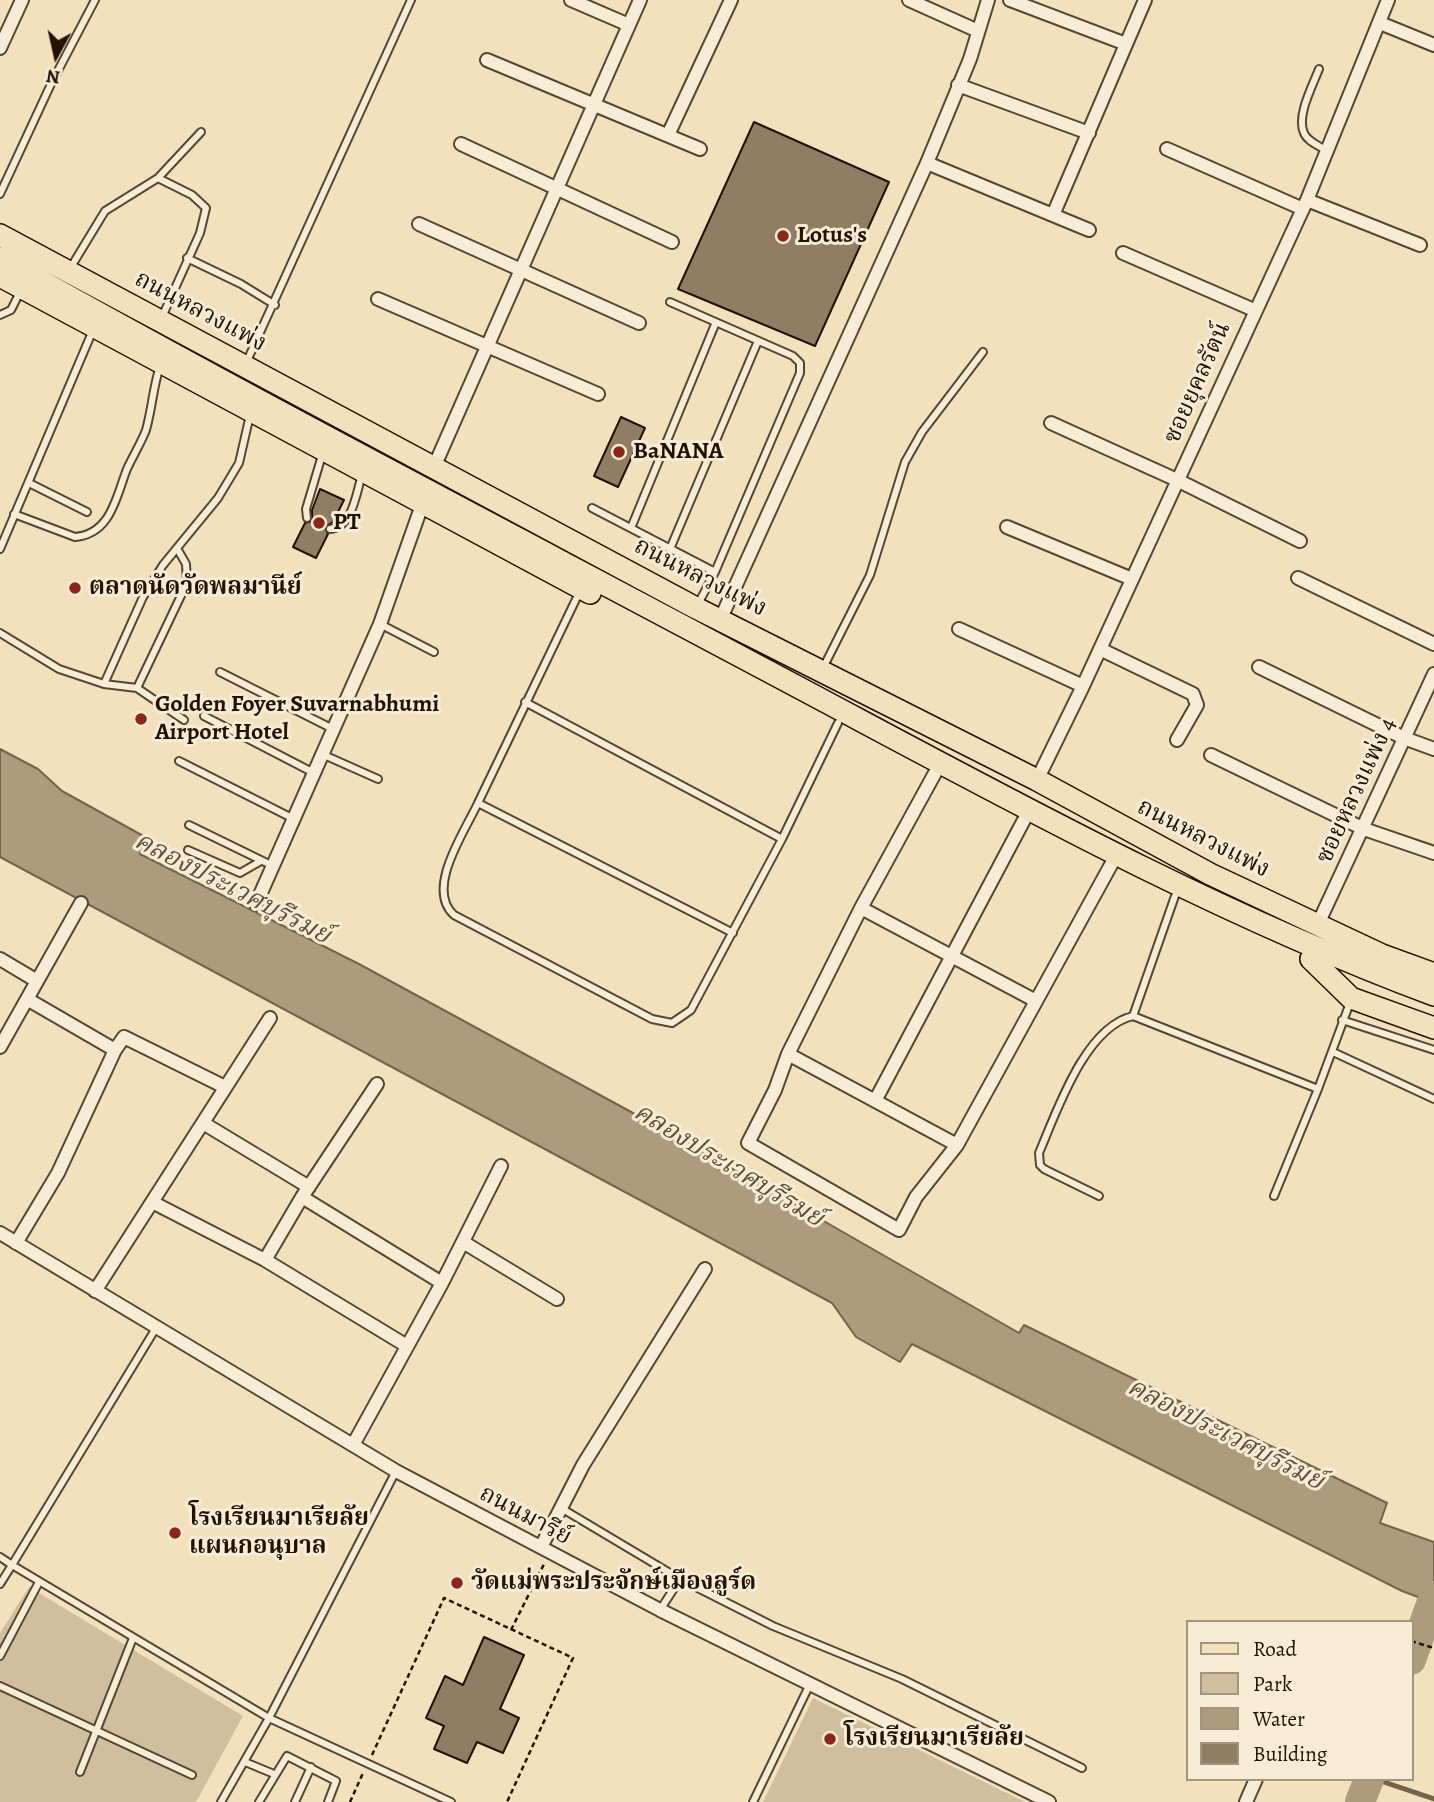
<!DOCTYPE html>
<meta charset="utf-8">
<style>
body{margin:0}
#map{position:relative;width:1434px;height:1802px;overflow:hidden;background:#f3e1be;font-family:Alegreya,serif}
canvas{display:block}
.legend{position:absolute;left:1186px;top:1620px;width:228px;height:161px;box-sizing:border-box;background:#f7ecd5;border:2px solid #a29580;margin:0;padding:9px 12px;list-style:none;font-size:21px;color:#231200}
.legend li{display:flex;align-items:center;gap:14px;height:35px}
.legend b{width:35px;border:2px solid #a29580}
.north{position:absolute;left:21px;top:21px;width:70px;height:70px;-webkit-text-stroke:5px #f7ecd5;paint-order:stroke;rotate:188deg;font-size:19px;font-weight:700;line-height:28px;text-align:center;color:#231200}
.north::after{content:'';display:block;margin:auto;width:24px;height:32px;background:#231200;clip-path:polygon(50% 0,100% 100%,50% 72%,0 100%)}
</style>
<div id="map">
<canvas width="1434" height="1802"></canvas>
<ul class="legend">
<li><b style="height:9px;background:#f3e1be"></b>Road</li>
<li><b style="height:19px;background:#d0be9e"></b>Park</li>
<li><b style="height:19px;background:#ac9b7d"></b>Water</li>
<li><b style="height:19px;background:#8f7e63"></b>Building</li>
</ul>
<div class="north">N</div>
</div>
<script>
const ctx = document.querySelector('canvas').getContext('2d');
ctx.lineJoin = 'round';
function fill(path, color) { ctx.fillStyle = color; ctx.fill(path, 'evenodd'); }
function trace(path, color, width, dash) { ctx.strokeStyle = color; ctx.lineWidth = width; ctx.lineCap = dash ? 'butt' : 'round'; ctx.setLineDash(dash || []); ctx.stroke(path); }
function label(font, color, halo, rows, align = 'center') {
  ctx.font = font + ' Alegreya,"Noto Serif Thai",serif'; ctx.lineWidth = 6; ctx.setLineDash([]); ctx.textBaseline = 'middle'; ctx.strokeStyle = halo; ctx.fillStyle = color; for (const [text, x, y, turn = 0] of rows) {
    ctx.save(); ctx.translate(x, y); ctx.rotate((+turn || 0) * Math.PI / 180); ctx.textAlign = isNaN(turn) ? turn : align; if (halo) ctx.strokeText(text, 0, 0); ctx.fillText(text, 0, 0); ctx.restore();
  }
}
fill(new Path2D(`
 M29 1587 243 1716 196 1802H0V1633Z
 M813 1698 1025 1802H763Z`), '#d0be9e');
const water = new Path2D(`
 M0 749 38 769 62 791 147 838 140 854 359 964 679 1138 1019 1333 1024 1325 1387 1503 1380 1523 1434 1542V1603L1402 1591 912 1344 900 1362 856 1337 832 1303 0 857Z`);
fill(water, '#ac9b7d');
trace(water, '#75644b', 2);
trace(new Path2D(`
 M1375 1779 1434 1799`), '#75644b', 5);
trace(new Path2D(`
 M1411 1660 1434 1596
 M1360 1802 1369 1779`), '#ac9b7d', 30);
const building = new Path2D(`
 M754 122 889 182 815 346 678 289Z
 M621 417 645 428 618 487 594 476Z
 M320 489 344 500 333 522 325 527 328 534 316 558 293 547 305 523 312 521V510Z
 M484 1637 524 1655 500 1709 519 1718 503 1753 477 1742 467 1763 434 1749 444 1726 426 1718 445 1676 463 1685Z`);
fill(building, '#8f7e63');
trace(building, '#231200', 2);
const lane = new Path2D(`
 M1319 69C1313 85 1296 116 1304 133 1307 141 1318 145 1325 150
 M158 178 192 195 206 208 200 233 162 317
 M0 194 51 84 95 0
 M187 258 241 284 275 305
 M71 267 105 211 158 178 201 132
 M670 302 793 356 800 363V373L715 572 697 606
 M0 315 11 310 21 290
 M247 361 411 0
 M29 483 87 512
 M592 508 715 572
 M14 514 75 537C111 534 116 497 127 469 133 456 141 443 146 430 152 409 153 387 160 366
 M307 518 306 509 323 452
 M631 528 716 322
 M330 529C353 527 356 493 362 475
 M0 549 93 330
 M670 549 758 341
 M579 593 478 803 733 933
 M380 624 434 652
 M0 633 59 669 104 684 143 597 163 565 218 498 239 463 250 415
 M823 668 870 575 905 462 922 432 983 352
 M220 672 333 729
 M104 684 137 688 187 583 186 564 178 550
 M137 688 184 720
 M525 702 782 839
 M204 716 314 773
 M324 755 378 779
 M179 761 294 819
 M478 803C464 833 425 889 454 915L652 1019 672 1023 691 1010 782 839 838 723
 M189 825 273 866
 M188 850 240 873 261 861
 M1175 896 1133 1016 1318 1089 1351 1000
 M1342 1020 1434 1050
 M1333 1052 1434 1099
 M1099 1196 1044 1169 1040 1165 1039 1153C1057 1111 1085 1027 1133 1016
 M1274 1196 1318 1089
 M561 1508 680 1579
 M0 1557 12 1565 156 1328
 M0 1584 12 1565 269 1718 451 1802
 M660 1610 680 1579 773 1626 902 1679 1082 1768
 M0 1656 39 1582
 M0 1686 192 1775
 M245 1762 274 1774
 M80 1772 133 1638
 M221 1802 269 1718 396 1471
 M259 1802 287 1756 336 1781 328 1802
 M295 1802 311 1767
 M753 1802 810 1684`);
const street = new Path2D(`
 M571 0 629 25
 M909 0 978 31
 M1010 0 1126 44
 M1380 23 1434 45
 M0 48 22 0
 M487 60 700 149
 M958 85 1089 133
 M668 135 731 0
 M461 144 672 242
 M1167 149 1303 209
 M927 163 1089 230
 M1307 200 1420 245
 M1053 215 1145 0
 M419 224 639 323
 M1123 253 1254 310
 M378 299 598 394
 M1051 423 1177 480 1300 541
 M434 467 640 0
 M1007 527 1132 579
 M1298 578 1434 644
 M721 618 927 163 970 59 988 0
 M959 629 1083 686
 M1100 649 1193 694 1197 705 1177 740
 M1259 667 1404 738 1434 749
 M1211 755 1364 829 1434 853
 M935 773 861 908 788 1054 775 1090 748 1143 899 1230 916 1197 957 1145 1112 863
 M1037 780 1083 686 1307 200 1388 0
 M256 904 380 624 422 505
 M861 908 1036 1001
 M1317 926 1434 674
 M0 959 37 981
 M27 999 115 1050
 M0 1047 81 903
 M788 1054 957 1145
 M875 1101 1025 818
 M203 1123 309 1187
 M302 1197 442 1283
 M152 1202 265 1260 407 1346
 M0 1233 396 1471 660 1610 1049 1802
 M463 1242 557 1299
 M16 1243 58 1173 115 1050 124 1037 225 1087
 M265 1260 302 1197 377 1084
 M95 1291 270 1018
 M353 1445 442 1283 501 1166
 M541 1547 583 1465 705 1269
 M1246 1802 1256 1779`);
const primary = new Path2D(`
 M0 235 696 608 1037 780 1210 874 1382 955 1434 974
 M0 258C252 400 509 533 764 669 983 785 1201 908 1434 995
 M0 276 590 593
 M1311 959 1351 998 1434 1028`);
trace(lane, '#574630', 10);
trace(street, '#574630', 16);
trace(primary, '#231200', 24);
trace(new Path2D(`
 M511 1630 544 1564
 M1411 1641 1434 1648
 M372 1755 444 1598 573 1658 507 1802
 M350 1802 363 1773`), '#231200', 2.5, [5, 3.5]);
trace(lane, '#f7ecd5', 6);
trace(street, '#f7ecd5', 12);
trace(primary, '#f3e1be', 21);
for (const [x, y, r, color] of [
 [783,236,7,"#8f2418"],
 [619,452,7,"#8f2418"],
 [319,523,7,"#8f2418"],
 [75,588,7,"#8f2418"],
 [141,719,7,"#8f2418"],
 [175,1533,7,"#8f2418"],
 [457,1583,7,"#8f2418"],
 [830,1739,7,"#8f2418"]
]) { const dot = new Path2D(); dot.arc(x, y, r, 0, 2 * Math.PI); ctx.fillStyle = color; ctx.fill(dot); trace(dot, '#f7ecd5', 2.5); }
label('bold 24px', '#231200', '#f7ecd5', [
 ["Lotus's",797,236],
 ["BaNANA",633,452],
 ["PT",333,523],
 ["ตลาดนัดวัดพลมานีย์",89,588],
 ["Golden Foyer Suvarnabhumi",155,705],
 ["Airport Hotel",155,733],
 ["โรงเรียนมาเรียลัย",189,1519],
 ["แผนกอนุบาล",189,1547],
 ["วัดแม่พระประจักษ์เมืองลูร์ด",471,1583],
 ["โรงเรียนมาเรียลัย",844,1739]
], 'left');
label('24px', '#231200', '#f7ecd5', [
 ["ถนนหลวงแพ่ง",200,312,28],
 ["ซอยยุคลรัตน์",1198,383,-66],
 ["ถนนหลวงแพ่ง",700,578,27],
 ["ซอยหลวงแพ่ง 4",1357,791,-65],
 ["ถนนหลวงแพ่ง",1203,839,27],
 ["ถนนมารีย์",525,1516,28]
]);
label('italic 26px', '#615038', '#f7ecd5', [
 ["คลองประเวศบุรีรมย์",232,889,27],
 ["คลองประเวศบุรีรมย์",728,1166,31],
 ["คลองประเวศบุรีรมย์",1225,1435,27]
]);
</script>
